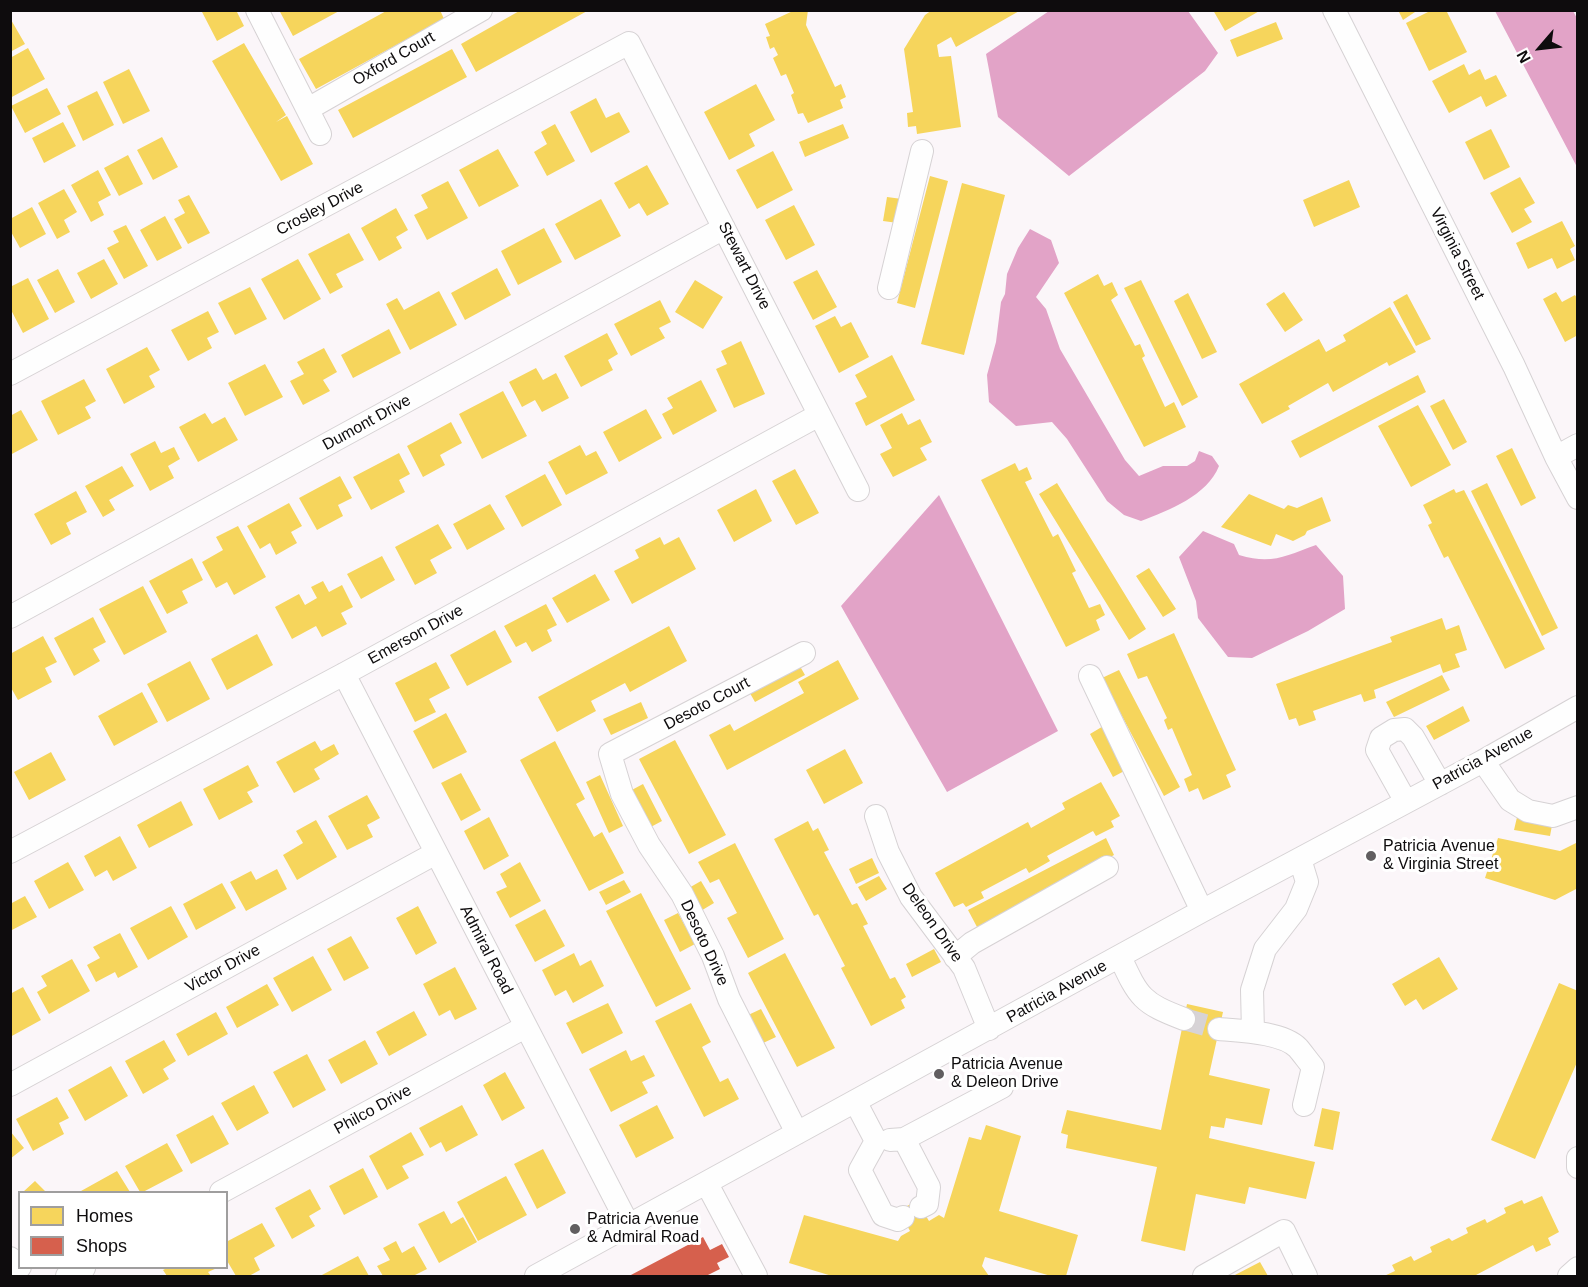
<!DOCTYPE html>
<style>
body{margin:0}
#map{position:relative;width:1588px;height:1287px;overflow:hidden;background:#fbf6f9;font-family:Arial,sans-serif}
canvas{display:block}
.frame{position:absolute;inset:0;border:12px solid #0e0c0d;pointer-events:none}
.legend{position:absolute;left:18px;top:1191px;width:210px;height:78px;box-sizing:border-box;background:#fff;border:2px solid #9f9e9e;margin:0;padding:8px 10px;list-style:none;font-size:18px;color:#0e0c0d}
.legend li{display:flex;align-items:center;gap:12px;height:30px}
.legend b{width:30px;border:2px solid #9f9e9e}
.north{position:absolute;left:1510px;top:18px;width:60px;height:60px;-webkit-text-stroke:4px #fff;paint-order:stroke;rotate:242deg;font-size:16px;font-weight:700;line-height:24px;text-align:center;color:#0e0c0d}
.north::after{content:'';display:block;margin:auto;width:21px;height:27px;background:#0e0c0d;clip-path:polygon(50% 0,100% 100%,50% 72%,0 100%)}
</style>
<div id="map">
<canvas width="1588" height="1287"></canvas>
<div class="frame"></div>
<ul class="legend">
<li><b style="height:16px;background:#f6d55c"></b>Homes</li>
<li><b style="height:16px;background:#d6604d"></b>Shops</li>
</ul>
<div class="north">N</div>
</div>
<script>
const ctx = document.querySelector('canvas').getContext('2d');
ctx.lineJoin = 'round';
function fill(path, color) { ctx.fillStyle = color; ctx.fill(path, 'evenodd'); }
function trace(path, color, width, dash) { ctx.strokeStyle = color; ctx.lineWidth = width; ctx.lineCap = dash ? 'butt' : 'round'; ctx.setLineDash(dash || []); ctx.stroke(path); }
function label(font, color, halo, rows, align = 'center') {
  ctx.font = font + ' Arial,sans-serif'; ctx.lineWidth = 6; ctx.setLineDash([]); ctx.textBaseline = 'middle'; ctx.strokeStyle = halo; ctx.fillStyle = color; for (const [text, x, y, turn = 0] of rows) {
    ctx.save(); ctx.translate(x, y); ctx.rotate((+turn || 0) * Math.PI / 180); ctx.textAlign = isNaN(turn) ? turn : align; if (halo) ctx.strokeText(text, 0, 0); ctx.fillText(text, 0, 0); ctx.restore();
  }
}
fill(new Path2D(`
 M1049 11H1188L1218 53 1205 71 1069 176 998 117 986 54Z
 M1495 11H1573L1578 20 1577 167Z
 M1030 229 1051 240 1059 263 1036 297 1046 309 1060 349 1125 460 1139 476 1163 466H1187L1195 461 1199 451 1212 456 1219 466C1207 496 1169 510 1141 521L1124 515 1107 501 1067 439 1052 422 1016 426 989 402 987 375 996 342 1001 302 1005 294 1007 274 1018 248Z
 M939 495 1058 731 947 792 841 606Z
 M1203 531 1234 544 1239 555C1272 565 1285 556 1316 545L1343 576 1345 609 1308 631 1252 658 1228 657 1198 618 1196 601 1179 557Z`), '#e2a3c7');
fill(new Path2D(`
 M201 10H236L244 26 217 41Z
 M279 10H341L293 36Z
 M388 10H440L444 19 316 89 299 59Z
 M521 10H589L476 72 461 44Z
 M795 10H808L806 25 835 87 841 84 846 97 840 100 843 108 808 123 803 113 798 114 791 95 794 93 786 74 781 76 773 58 778 55 774 47 770 49 766 37 770 36 765 24Z
 M932 10H1021L956 47 951 37 937 45 939 57 951 56 961 127 917 134 916 126 908 127 907 113 913 112 904 49 925 15Z
 M1213 10H1261L1225 31Z
 M1398 10H1418L1403 20Z
 M1432 10H1446L1467 52 1429 71 1406 23Z
 M10 18 25 44 10 52Z
 M1276 22 1283 39 1237 57 1230 40Z
 M244 43 286 115 276 122 287 116 313 164 281 181 212 61Z
 M28 48 45 79 10 98V58Z
 M452 49 467 77 353 138 338 110Z
 M1464 64 1469 75 1480 69 1485 80 1496 75 1507 96 1486 107 1481 96 1449 113 1432 81Z
 M129 69 150 111 123 124 103 82Z
 M756 84 775 120 749 134 755 146 729 160 704 112Z
 M47 88 61 114 25 133 11 106Z
 M97 91 114 125 83 141 67 106Z
 M596 98 606 118 619 112 630 132 591 153 570 112Z
 M63 122 76 146 44 163 32 138Z
 M555 124 575 161 547 176 534 152 547 144 541 132Z
 M843 124 849 138 805 157 799 142Z
 M1491 129 1510 167 1484 180 1465 142Z
 M162 137 178 167 153 180 137 150Z
 M498 149 519 186 479 207 459 170Z
 M773 151 793 190 757 209 736 170Z
 M128 155 143 184 119 196 104 168Z
 M647 165 669 204 647 216 639 203 629 209 614 183Z
 M98 170 111 195 98 202 104 215 91 222 71 185Z
 M930 176 948 181 915 308 897 303Z
 M1520 177 1535 203 1524 209 1532 222 1512 233 1490 193Z
 M1349 180 1360 207 1314 227 1303 200Z
 M448 181 468 218 427 240 414 215 428 208 421 195Z
 M962 183 1005 195 964 355 921 344Z
 M64 189 77 212 64 220 70 232 57 239 38 203Z
 M189 195 210 233 188 244 174 219 185 213 178 200Z
 M887 197 902 199 898 223 883 221Z
 M601 199 621 236 575 260 555 224Z
 M794 205 815 245 786 260 765 220Z
 M32 207 46 234 20 248 10 230V219Z
 M396 208 408 230 396 237 402 248 379 261 361 228Z
 M165 216 182 248 157 261 140 230Z
 M1562 221 1575 246 1570 249 1575 260 1557 269 1552 258 1528 269 1516 243Z
 M126 225 148 266 124 279 107 248 119 242 113 231Z
 M544 228 562 262 518 285 501 251Z
 M349 233 364 260 336 274 343 287 330 294 308 254Z
 M104 259 118 284 91 299 77 273Z
 M298 259 321 299 284 320 261 279Z
 M497 268 511 295 465 320 451 293Z
 M58 269 75 302 55 313 37 280Z
 M817 270 837 307 813 320 793 282Z
 M1098 274 1104 286 1112 282 1118 295 1111 300 1135 346 1140 344 1145 356 1142 358 1165 407 1174 402 1186 427 1144 447 1064 293Z
 M28 278 49 319 23 333 10 308V287Z
 M695 280 723 297 703 329 675 312Z
 M1141 280 1198 397 1182 406 1124 288Z
 M250 287 267 319 235 335 218 303Z
 M439 291 457 325 410 350 386 304 397 298 404 310Z
 M1284 292 1303 320 1285 332 1266 304Z
 M1556 292 1562 302 1575 295 1578 300V335L1565 342 1543 299Z
 M1188 293 1217 352 1202 359 1174 301Z
 M1407 294 1431 339 1416 346 1393 302Z
 M660 300 671 322 659 328 665 338 631 356 614 324Z
 M1390 307 1416 352 1389 366 1387 362 1333 392 1328 383 1288 406 1290 409 1262 424 1239 384 1319 339 1326 352 1346 341 1343 335Z
 M208 311 219 332 207 338 212 348 188 361 171 330Z
 M835 316 841 327 851 322 869 357 839 373 815 326Z
 M389 329 401 353 353 378 341 355Z
 M607 333 618 354 608 360 613 370 581 387 564 356Z
 M741 341 765 394 734 408 716 369 727 364 721 351Z
 M147 347 160 370 149 376 155 387 124 404 106 369Z
 M324 348 337 372 323 380 330 391 303 405 290 381 304 374 297 362Z
 M892 355 915 400 866 426 855 403 867 397 855 375Z
 M265 364 283 397 245 416 228 383Z
 M536 368 543 380 556 373 569 398 542 412 535 400 522 407 509 382Z
 M1418 375 1426 392 1300 458 1291 441Z
 M84 379 96 401 85 407 91 418 58 435 41 401Z
 M701 380 717 411 673 435 662 414 673 408 667 398Z
 M503 391 527 436 482 459 459 414Z
 M1444 399 1467 442 1453 450 1430 406Z
 M1418 405 1451 465 1411 487 1378 426Z
 M646 409 662 438 619 462 603 432Z
 M21 410 38 440 10 455V416Z
 M205 413 212 424 225 417 238 440 198 462 179 427Z
 M902 413 908 425 920 419 932 442 920 448 927 460 893 477 880 454 892 448 880 425Z
 M451 422 462 443 440 455 445 465 423 477 407 446Z
 M155 441 161 453 174 447 180 459 168 466 174 478 150 491 130 454Z
 M580 445 586 456 596 451 608 473 566 495 548 462Z
 M1512 448 1536 498 1521 506 1496 456Z
 M399 453 410 474 399 480 405 492 371 510 353 477Z
 M1015 463 1019 471 1027 467 1032 479 1025 482 1053 537 1058 534 1076 571 1072 573 1089 608 1100 604 1105 615 1096 620 1100 630 1066 647 981 480Z
 M122 466 134 486 109 500 115 510 103 517 85 486Z
 M795 469 819 513 796 525 772 481Z
 M545 474 562 505 522 527 505 496Z
 M340 476 352 498 338 505 343 516 317 530 299 498Z
 M1057 483 1146 629 1129 640 1039 494Z
 M1487 483 1558 628 1542 636 1471 491Z
 M756 489 772 521 734 542 717 510Z
 M1454 489 1456 493 1464 490 1545 649 1505 669 1448 556 1444 558 1428 525 1432 523 1423 505Z
 M76 491 87 512 66 523 71 534 51 545 34 514Z
 M1249 494 1284 509 1288 505 1297 508 1322 497 1331 521 1307 531 1305 535 1293 541 1276 534 1271 546 1221 527Z
 M289 503 302 526 291 532 297 543 276 555 270 543 260 549 247 526Z
 M490 504 505 529 467 550 453 524Z
 M438 524 452 548 430 560 437 573 415 585 395 547Z
 M238 526 266 577 234 595 227 582 216 588 202 562 223 550 216 537Z
 M660 537 664 545 679 537 696 569 632 604 614 571 639 558 635 550Z
 M382 556 395 580 361 599 347 574Z
 M192 558 203 580 182 591 188 603 167 614 149 581Z
 M1149 568 1176 609 1163 617 1136 576Z
 M595 574 610 600 567 623 552 598Z
 M323 581 329 592 342 585 353 607 341 613 347 624 322 637 316 626 292 639 275 607 299 594 305 605 317 598 311 587Z
 M143 586 167 632 124 655 99 609Z
 M546 604 557 625 547 630 552 641 532 652 526 642 516 647 504 626Z
 M93 617 106 642 93 649 100 661 74 676 54 638Z
 M1442 618 1446 630 1459 625 1467 650 1455 654 1460 667 1443 673 1440 664 1374 690 1376 698 1364 702 1361 694 1313 711 1316 720 1299 726 1296 718 1289 720 1276 684 1392 642 1390 637Z
 M669 626 687 661 630 692 625 683 591 701 596 711 557 732 538 697Z
 M495 630 512 662 467 686 450 655Z
 M1174 633 1236 770 1226 775 1231 787 1203 800 1198 788 1189 792 1184 779 1192 775 1172 728 1168 730 1164 720 1167 718 1147 676 1138 679 1127 654Z
 M257 634 273 665 227 690 211 659Z
 M43 636 57 662 45 668 52 682 18 700 10 686V654Z
 M838 660 859 699 727 770 709 735 730 724 734 731 804 693 798 682Z
 M190 661 210 699 167 722 147 684Z
 M797 661 805 675 755 702 747 688Z
 M436 662 450 688 429 699 436 712 415 722 395 683Z
 M1119 670 1180 787 1164 796 1102 678Z
 M1442 675 1450 690 1394 717 1386 702Z
 M142 692 158 722 114 746 98 716Z
 M641 702 648 718 611 735 603 719Z
 M1463 706 1470 721 1434 740 1426 726Z
 M446 713 467 752 433 769 413 731Z
 M1105 725 1128 769 1113 777 1090 734Z
 M675 740 726 835 689 854 639 759Z
 M315 741 321 751 334 744 339 754 314 769 320 779 294 793 276 762Z
 M555 741 585 799 576 804 594 837 602 832 624 873 589 891 520 760Z
 M845 749 863 783 824 804 806 770Z
 M51 752 66 780 29 800 14 772Z
 M248 765 259 786 247 792 253 802 219 820 203 789Z
 M461 773 481 810 461 821 441 783Z
 M600 775 623 826 609 833 586 782Z
 M1101 782 1120 816 1111 821 1114 827 1096 836 1093 831 1047 856 1050 861 1029 873 1026 868 981 892 984 898 966 907 963 903 954 907 935 873 1028 822 1031 828 1065 809 1062 803Z
 M643 784 662 821 647 829 628 792Z
 M367 795 380 818 367 825 373 837 347 850 328 816Z
 M181 801 193 825 149 848 137 825Z
 M1518 813 1553 820 1550 836 1514 830Z
 M489 817 509 856 484 870 464 831Z
 M316 820 337 857 297 880 283 855 303 843 296 831Z
 M808 821 813 831 818 828 829 850 824 852 852 905 857 903 868 924 863 926 890 979 895 977 906 997 901 1000 905 1008 871 1026 841 968 845 966 818 914 814 916 774 839Z
 M120 836 137 868 113 881 107 870 95 877 84 856Z
 M1106 838 1114 855 977 927 968 910Z
 M1498 838 1560 851 1578 842V888L1555 900 1485 878Z
 M735 843 784 939 748 958 727 918 737 913 719 879 710 883 698 862Z
 M872 858 879 873 856 884 849 869Z
 M68 862 84 890 49 909 34 881Z
 M520 862 541 901 510 918 496 892 507 887 500 874Z
 M277 869 287 889 246 911 230 882 251 871 256 880Z
 M879 876 887 889 866 901 858 887Z
 M624 880 631 892 606 905 599 892Z
 M701 881 714 903 699 912 687 889Z
 M222 883 236 908 196 930 183 904Z
 M641 893 691 989 656 1007 606 911Z
 M25 896 37 917 10 931V904Z
 M171 906 188 937 148 960 130 928Z
 M418 906 437 943 416 955 396 918Z
 M545 909 565 946 535 962 515 925Z
 M678 913 695 944 680 952 664 920Z
 M120 933 138 967 118 978 115 972 96 982 87 965 100 958 93 947Z
 M351 936 369 968 344 981 327 949Z
 M934 949 941 962 912 977 906 964Z
 M574 953 580 966 591 960 604 986 573 1003 566 990 555 996 542 970Z
 M785 953 835 1048 797 1067 748 973Z
 M313 956 332 990 292 1012 273 978Z
 M1439 957 1458 989 1423 1010 1416 999 1405 1006 1392 984Z
 M72 959 90 991 49 1014 37 992 47 986 41 976Z
 M455 967 477 1009 455 1020 450 1010 439 1016 423 984Z
 M1559 983 1578 991V1060L1535 1159 1491 1140Z
 M267 984 279 1005 237 1028 226 1007Z
 M23 987 41 1020 10 1037V994Z
 M608 1003 623 1033 582 1054 566 1023Z
 M691 1003 711 1042 702 1047 720 1082 728 1078 739 1099 704 1117 655 1021Z
 M1187 1004 1223 1012 1209 1075 1270 1089 1262 1125 1226 1118 1224 1128 1211 1126 1209 1138 1315 1162 1306 1199 1249 1187 1245 1204 1196 1194 1185 1251 1141 1241 1157 1167 1066 1148 1068 1135 1061 1133 1067 1110 1161 1130Z
 M761 1009 776 1037 761 1044 746 1016Z
 M414 1011 427 1035 389 1056 376 1032Z
 M216 1012 228 1034 188 1056 176 1034Z
 M164 1040 176 1061 163 1069 169 1079 143 1094 125 1061Z
 M365 1040 378 1064 341 1084 328 1060Z
 M626 1050 631 1061 644 1055 655 1076 642 1082 648 1093 611 1112 589 1069Z
 M307 1054 326 1090 293 1108 273 1072Z
 M111 1066 128 1096 85 1121 68 1090Z
 M505 1072 525 1108 502 1121 483 1085Z
 M254 1085 269 1113 237 1131 221 1103Z
 M57 1097 69 1118 59 1123 64 1134 33 1151 16 1119Z
 M462 1105 478 1135 446 1152 441 1142 430 1148 419 1128Z
 M657 1105 674 1138 636 1158 619 1125Z
 M1322 1108 1340 1112 1333 1150 1314 1146Z
 M213 1115 229 1144 191 1164 176 1135Z
 M986 1125 1021 1136 999 1211 1078 1235 1066 1276H1051L985 1257 982 1266 989 1276H832L789 1263 804 1215 898 1241 901 1236 910 1231 899 1210 917 1201 929 1221 939 1215 944 1218 969 1137 981 1140Z
 M10 1131 24 1148 10 1159Z
 M411 1132 424 1155 402 1166 409 1178 387 1190 369 1156Z
 M167 1143 183 1171 143 1192H140L125 1166Z
 M543 1149 566 1193 537 1209 514 1164Z
 M363 1168 378 1197 344 1215 329 1186Z
 M117 1171 130 1192H82L81 1191Z
 M506 1176 527 1215 478 1241 457 1202Z
 M35 1181 46 1192H23Z
 M310 1189 321 1209 309 1216 315 1226 292 1239 275 1208Z
 M1542 1196 1559 1232 1548 1238 1551 1245 1536 1252 1533 1245 1476 1275 1477 1276H1384L1395 1271 1392 1265 1411 1256 1414 1261 1432 1252 1430 1247 1449 1238 1452 1241 1468 1233 1466 1228 1485 1219 1487 1223 1506 1213 1504 1208 1522 1200 1524 1204Z
 M444 1211 451 1224 463 1217 477 1242 439 1263 418 1224Z
 M262 1223 275 1246 254 1258 260 1270 249 1276H236L226 1259V1242Z
 M396 1241 402 1253 414 1246 427 1269 413 1276H383L377 1266 390 1260 383 1248Z
 M358 1256 369 1276H320Z
 M1260 1262 1268 1276H1233Z
 M167 1268H217L208 1272 211 1276H167L163 1270Z`), '#f6d55c');
fill(new Path2D(`
 M703 1237 710 1250 722 1244 729 1257 717 1263 720 1269 706 1276H629Z`), '#d6604d');
trace(new Path2D(`
 M1184 1019 1219 1029`), '#d7d3d6', 22, [22, 11]);
const minor = new Path2D(`
 M257 10 320 134
 M1334 10 1514 366 1556 457 1578 498
 M308 109 481 10
 M889 288 922 151
 M10 374 629 43 858 490
 M1556 457 1578 445
 M10 617 724 228
 M344 674 629 1226
 M1090 676 1202 911
 M1483 761 1510 800 1528 811 1553 816 1578 807
 M1406 802 1377 750 1381 738 1394 730 1405 729 1413 737 1440 784
 M876 816 888 852 911 897 964 968 989 1029
 M10 852 344 674 819 415
 M955 957 972 943 1107 867
 M1120 957C1139 998 1142 1003 1184 1019
 M1219 1029C1240 1031 1282 1032 1298 1048 1303 1054 1308 1061 1313 1067L1304 1105
 M1253 1032 1252 990 1265 949 1296 909 1307 882 1300 859
 M10 1085 436 853
 M855 1101 876 1141 860 1170 883 1215 898 1220 903 1217
 M797 1133 729 999 713 956 682 894 649 845 622 794 610 754 804 653
 M904 1139 1002 1087
 M890 1140 904 1139 929 1187 927 1204 921 1207
 M1578 1158V1167
 M707 1184 756 1276
 M221 1192 525 1027
 M10 1258 20 1267
 M67 1276 84 1268
 M536 1276 1202 911 1483 761 1578 707
 M1204 1276 1284 1231 1306 1276
 M1569 1276 1578 1268`);
trace(minor, '#d6d2d4', 24);
trace(minor, '#fefefe', 22);
for (const [x, y, r, color] of [
 [1371,856,6,"#615e60"],
 [939,1074,6,"#615e60"],
 [575,1229,6,"#615e60"]
]) { const dot = new Path2D(); dot.arc(x, y, r, 0, 2 * Math.PI); ctx.fillStyle = color; ctx.fill(dot); trace(dot, '#fff', 2); }
label('16px', '#0e0c0d', '#fff', [
 ["Oxford Court",394,59,-30],
 ["Crosley Drive",320,209,-28],
 ["Virginia Street",1457,254,63],
 ["Stewart Drive",744,266,63],
 ["Dumont Drive",367,423,-29],
 ["Emerson Drive",416,635,-29],
 ["Desoto Court",707,704,-28],
 ["Patricia Avenue",1483,759,-29],
 ["Deleon Drive",932,923,55],
 ["Desoto Drive",704,943,65],
 ["Admiral Road",486,950,63],
 ["Victor Drive",223,969,-29],
 ["Patricia Avenue",1057,992,-29],
 ["Philco Drive",373,1110,-29]
]);
label('16px', '#0e0c0d', '#fff', [
 ["Patricia Avenue",1383,847],
 ["& Virginia Street",1383,865],
 ["Patricia Avenue",951,1065],
 ["& Deleon Drive",951,1083],
 ["Patricia Avenue",587,1220],
 ["& Admiral Road",587,1238]
], 'left');
</script>
